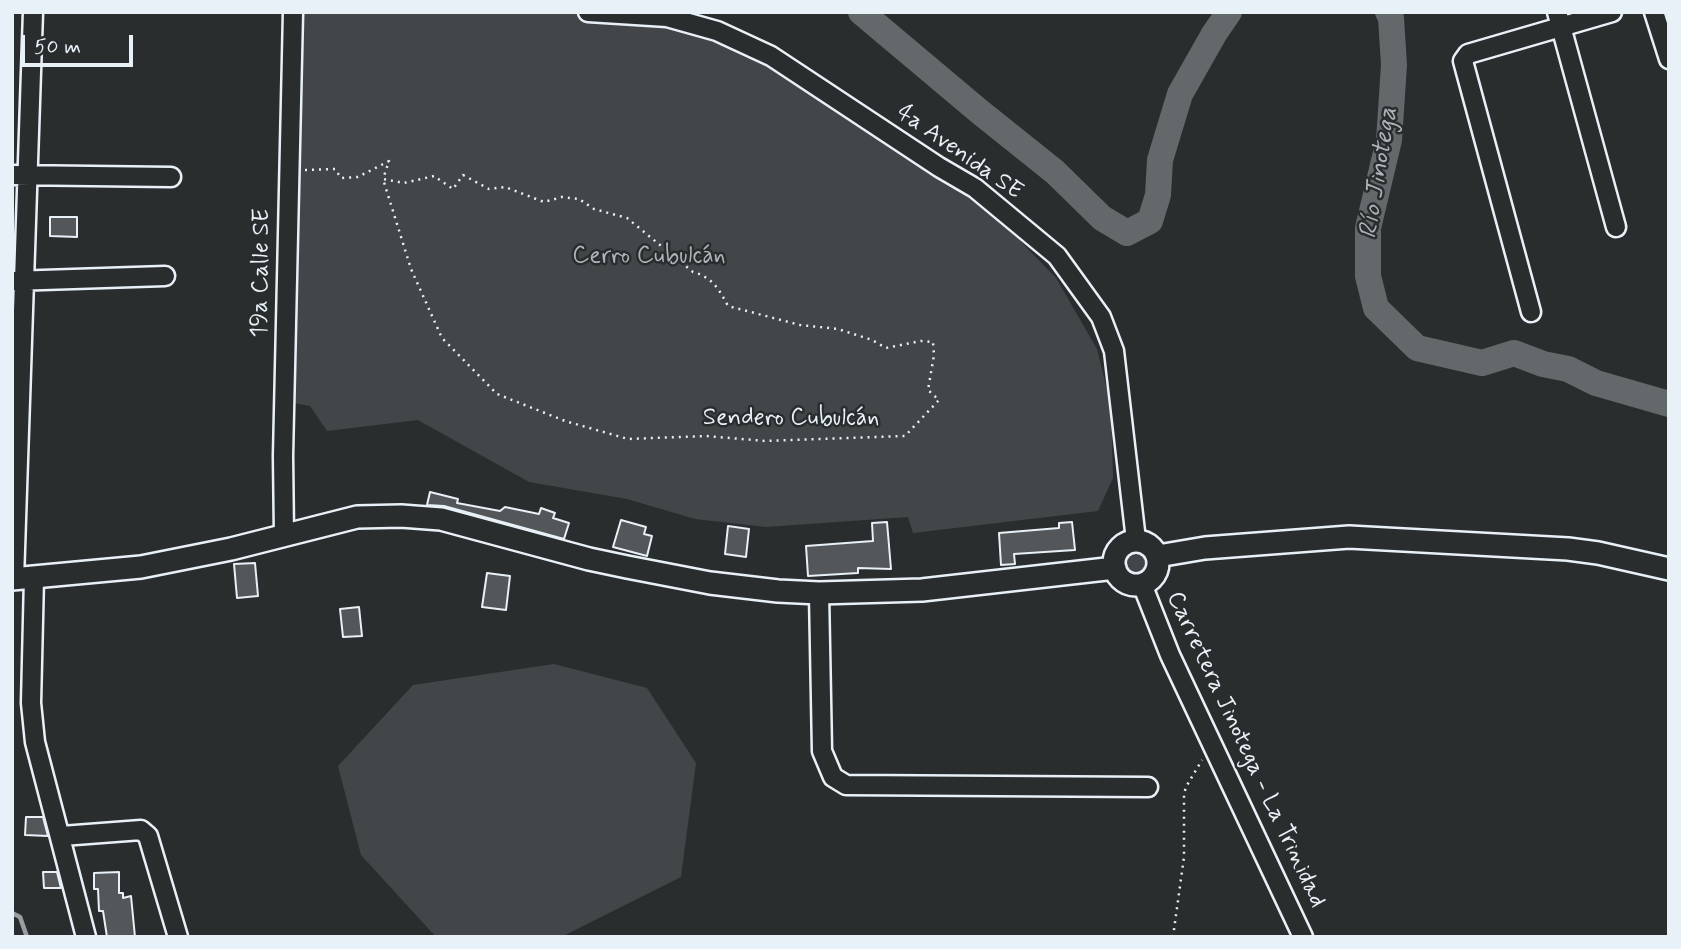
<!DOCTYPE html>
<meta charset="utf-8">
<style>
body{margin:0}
#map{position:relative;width:1681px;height:949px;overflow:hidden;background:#2a2d2e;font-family:Mynerve,sans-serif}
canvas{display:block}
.frame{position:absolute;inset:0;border:14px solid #e8f1f8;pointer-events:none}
.scale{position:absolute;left:21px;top:35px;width:112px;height:32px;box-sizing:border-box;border:4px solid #e8f1f8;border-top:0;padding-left:9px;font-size:21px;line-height:24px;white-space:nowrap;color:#e8f1f8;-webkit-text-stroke:5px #2a2d2e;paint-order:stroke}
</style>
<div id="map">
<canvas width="1681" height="949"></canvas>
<div class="frame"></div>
<div class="scale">50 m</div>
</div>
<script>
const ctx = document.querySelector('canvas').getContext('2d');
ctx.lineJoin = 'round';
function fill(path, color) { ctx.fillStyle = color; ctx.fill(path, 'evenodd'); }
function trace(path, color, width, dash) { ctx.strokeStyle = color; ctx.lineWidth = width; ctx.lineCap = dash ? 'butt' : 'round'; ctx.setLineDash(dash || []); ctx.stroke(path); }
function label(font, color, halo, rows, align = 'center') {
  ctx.font = font + ' Mynerve,sans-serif'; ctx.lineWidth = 5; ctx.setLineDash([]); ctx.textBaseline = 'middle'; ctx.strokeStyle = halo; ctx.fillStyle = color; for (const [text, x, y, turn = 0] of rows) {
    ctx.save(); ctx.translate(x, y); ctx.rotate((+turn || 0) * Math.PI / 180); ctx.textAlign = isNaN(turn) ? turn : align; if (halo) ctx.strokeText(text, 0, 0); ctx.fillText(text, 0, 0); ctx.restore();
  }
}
fill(new Path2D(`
 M297 12H558L666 19 770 58 972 191 1056 278 1097 349 1111 406 1113 478 1098 511 913 533 908 517 766 527 695 519 627 499 529 482 418 420 327 431 310 406 287 402Z
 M1117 562a19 19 0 1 1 38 0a19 19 0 1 1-38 0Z
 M554 664 647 688 696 763 681 877 565 935 436 937 361 855 338 766 413 685Z`), '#424648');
trace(new Path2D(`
 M12 913 20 917 27 937`), '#989fa3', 4.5);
trace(new Path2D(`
 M861 12 980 112 1055 172 1102 218 1127 233 1150 221 1158 195 1160 160 1180 94 1214 34 1229 12
 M1388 12 1391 18 1394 65 1389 140 1368 228V276L1376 308 1417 348 1482 363 1514 353 1543 364 1568 369 1596 383 1669 404`), '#63686b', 26);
const building = new Path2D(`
 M50 217H77V237L50 236Z
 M430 492 458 499 457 503 500 511 505 507 539 514 541 508 555 513 553 518 569 523 564 539 444 506 427 505Z
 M621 520 646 527 644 534 652 536 647 556 613 547Z
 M887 522 891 569 858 568V573L808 576 806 546 873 541 872 523Z
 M1072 522 1075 550 1014 554 1015 564 1001 565 999 533 1059 528V523Z
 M728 526 749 529 746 557 725 554Z
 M255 563 258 596 237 598 234 564Z
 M487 573 510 576 506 610 482 607Z
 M359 607 362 636 343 637 340 609Z
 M26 817H43L48 836 25 835Z
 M43 872H57L61 888H44Z
 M119 872V893H123V898L131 896 135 937H107L103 911H99L98 889H94V873Z`);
fill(building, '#535759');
trace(building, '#e8f1f8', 2);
const minor = new Path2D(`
 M588 12 667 17 717 31 771 56 939 167 975 188 1057 256 1101 317 1114 351 1136 540
 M1557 12 1616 227
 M1654 12 1669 59
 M12 175 171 177
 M12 281 165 276
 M1531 312 1463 61 1468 54 1612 12
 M284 535 283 456 293 12
 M34 578 31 703 35 742 86 937
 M14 579 33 12
 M1142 584 1170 655 1303 937
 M819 593 822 751 833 777 846 785 1148 787
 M62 836 141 830 148 836 178 937`);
const major = new Path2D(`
 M1114 563a22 22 0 1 1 44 0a22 22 0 1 1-44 0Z
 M1158 556 1205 548 1349 537 1568 549 1598 553 1669 569
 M12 579 141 567 231 549 357 517 401 516 441 519 589 559 627 567 710 583 778 591 819 593 922 590 1115 568`);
trace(minor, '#e8f1f8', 23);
trace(major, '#e8f1f8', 26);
trace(new Path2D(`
 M305 170 335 169 341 178 358 177 389 161 383 179
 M463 175 489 189 505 187 544 202 562 197 579 199 594 209 627 218 693 272C712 277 719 289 728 306L800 325 838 329 872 340 886 348 921 341 933 342 934 355 928 390 939 400 905 436 766 441 706 436 628 439 565 421 497 394 442 338 411 269 383 179 404 183 434 176 453 189Z
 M1173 937 1184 857V794L1186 787 1202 760`), '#e8f1f8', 2.5, [2, 5]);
trace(minor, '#2a2d2e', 18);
trace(major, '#2a2d2e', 21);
label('24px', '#e8f1f8', '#2a2d2e', [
 ["4a Avenida SE",959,153,35],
 ["19a Calle SE",262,273,-89],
 ["Sendero Cubulcán",791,419],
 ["Carretera Jinotega - La Trinidad",1245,750,65]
]);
label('24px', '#aeb5ba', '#2a2d2e', [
 ["Cerro Cubulcán",649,257]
]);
label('italic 26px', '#acb3b9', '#2a2d2e', [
 ["Río Jinotega",1380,173,-81]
]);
</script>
